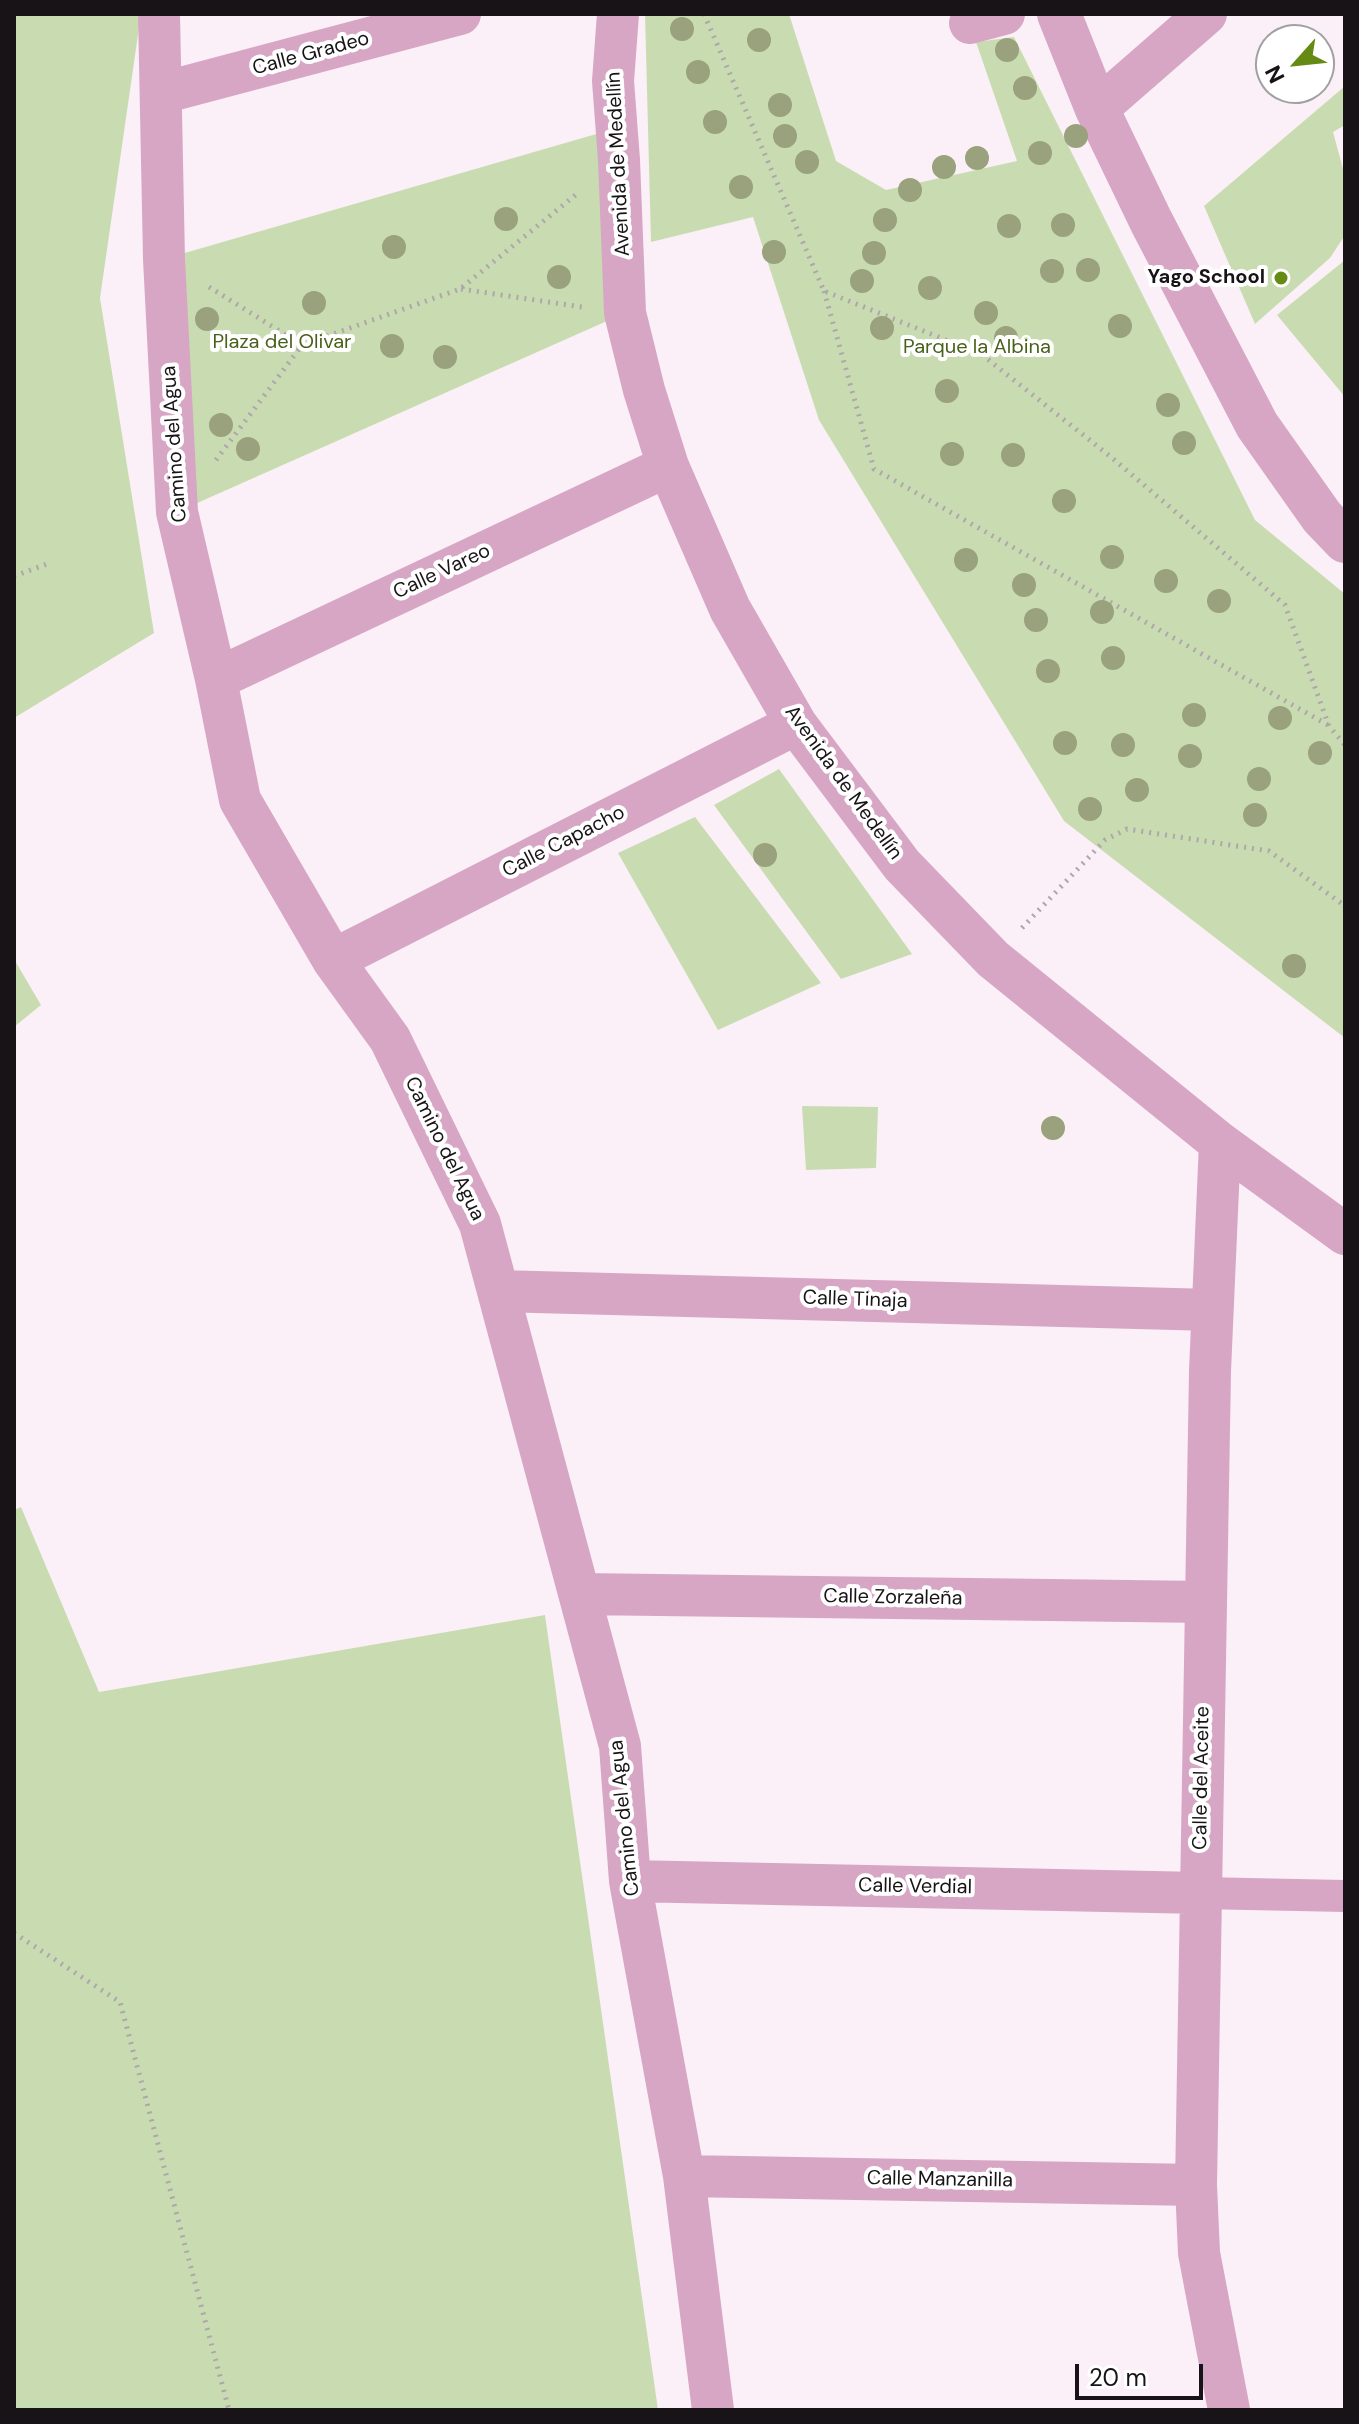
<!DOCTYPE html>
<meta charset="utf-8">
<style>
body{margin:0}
#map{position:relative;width:1359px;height:2424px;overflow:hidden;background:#fbf0f7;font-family:"DM Sans",sans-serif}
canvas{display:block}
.frame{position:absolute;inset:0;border:16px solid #171316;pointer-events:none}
.north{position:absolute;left:1255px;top:24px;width:80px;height:80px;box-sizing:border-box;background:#fff;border:2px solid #a2a1a2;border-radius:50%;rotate:243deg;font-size:22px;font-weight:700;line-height:32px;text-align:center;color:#171316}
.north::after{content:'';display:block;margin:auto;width:28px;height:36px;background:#658b15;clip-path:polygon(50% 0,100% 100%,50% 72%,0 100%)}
.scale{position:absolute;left:1075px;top:2364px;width:128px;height:36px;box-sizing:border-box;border:4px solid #171316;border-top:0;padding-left:10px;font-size:24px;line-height:28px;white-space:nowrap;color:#171316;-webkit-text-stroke:6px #fff;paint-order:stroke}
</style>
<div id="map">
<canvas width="1359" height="2424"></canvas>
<div class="frame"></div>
<div class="north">N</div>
<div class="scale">20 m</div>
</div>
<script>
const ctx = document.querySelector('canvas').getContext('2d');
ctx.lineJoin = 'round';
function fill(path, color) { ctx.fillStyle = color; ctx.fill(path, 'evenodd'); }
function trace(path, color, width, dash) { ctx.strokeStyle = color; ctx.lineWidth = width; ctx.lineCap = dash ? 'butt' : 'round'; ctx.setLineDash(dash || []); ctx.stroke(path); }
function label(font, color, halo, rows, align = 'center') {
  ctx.font = font + ' "DM Sans",sans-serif'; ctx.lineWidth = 8; ctx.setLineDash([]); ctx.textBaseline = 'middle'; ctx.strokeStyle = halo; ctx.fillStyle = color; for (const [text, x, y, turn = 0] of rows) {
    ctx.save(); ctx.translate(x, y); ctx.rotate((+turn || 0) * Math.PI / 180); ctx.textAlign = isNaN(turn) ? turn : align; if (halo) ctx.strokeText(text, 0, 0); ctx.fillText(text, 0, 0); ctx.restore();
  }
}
fill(new Path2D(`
 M14 14H141L100 298 154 633 14 718Z
 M645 14H789L836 161 886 190 1017 161 976 42 1014 37 1255 520 1345 594V1038L1064 821 819 420 753 217 651 242Z
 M1345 86V125L1333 132 1345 176V235L1330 258 1255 324 1204 206Z
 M617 128 625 313 177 512 164 259Z
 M1345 260V397L1277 315Z
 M779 769 912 954 841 979 714 805Z
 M695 817 821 983 718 1030 618 853Z
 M14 959 41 1005 14 1027Z
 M802 1106 878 1107 876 1168 806 1170Z
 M21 1507 99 1692 545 1615 658 2410H14V1510Z`), '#c9dcb1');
trace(new Path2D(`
 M704 14 824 291 981 354 1111 457 1285 605 1329 726 1345 745
 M209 287 302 345 460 289 578 193
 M461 289 582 307
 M824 291 874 469 1328 725
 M216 460 302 345
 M14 576 50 563
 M1022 928 1105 840 1127 829 1269 851 1345 906
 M14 1933 120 2002 229 2410`), '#afa6ac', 5, [2, 6]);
trace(new Path2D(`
 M1200 1893 1345 1896`), '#d8a6c5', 32);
trace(new Path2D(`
 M159 14 164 259 177 512 216 679 240 800 333 960 390 1039 480 1224 620 1746 630 1881 684 2176 713 2410
 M618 14 613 81 619 160 625 313 644 390 668 466 730 609 796 724 902 865 993 959 1220 1143 1345 1234
 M970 23 1004 14
 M162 93 460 14
 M1097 109 1206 14
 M216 679 668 466
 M333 960 796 724
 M1220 1143 1210 1371 1196 2185 1199 2253 1229 2410
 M498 1291 1212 1310
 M580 1594 1206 1602
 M630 1881 1200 1893
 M684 2176 1196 2185`), '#d8a6c5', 42);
trace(new Path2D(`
 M1059 14 1097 109 1151 221 1257 425 1322 517 1345 541`), '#d8a6c5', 44);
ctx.fillStyle = '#99a17d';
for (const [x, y] of [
 [682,29],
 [759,40],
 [1007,50],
 [698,72],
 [1025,88],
 [780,105],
 [715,122],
 [785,136],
 [1076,136],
 [1040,153],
 [977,158],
 [807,162],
 [944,167],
 [741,187],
 [910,190],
 [506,219],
 [885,220],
 [1063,225],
 [1009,226],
 [394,247],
 [774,252],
 [874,253],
 [1088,270],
 [1052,271],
 [559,277],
 [862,281],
 [930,288],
 [314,303],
 [986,313],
 [207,319],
 [1120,326],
 [882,328],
 [1006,338],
 [392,346],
 [445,357],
 [947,391],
 [1168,405],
 [221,425],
 [1184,443],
 [248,449],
 [952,454],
 [1013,455],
 [1064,501],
 [1112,557],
 [966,560],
 [1166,581],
 [1024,585],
 [1219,601],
 [1102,612],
 [1036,620],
 [1113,658],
 [1048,671],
 [1194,715],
 [1280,718],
 [1065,743],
 [1123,745],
 [1320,753],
 [1190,756],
 [1259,779],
 [1137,790],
 [1090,809],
 [1255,815],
 [765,855],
 [1294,966],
 [1053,1128]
]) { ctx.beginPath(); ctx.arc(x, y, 12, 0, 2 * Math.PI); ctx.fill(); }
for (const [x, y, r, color] of [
 [1281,278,8,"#658b15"]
]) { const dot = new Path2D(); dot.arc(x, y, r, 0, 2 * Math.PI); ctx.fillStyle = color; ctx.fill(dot); trace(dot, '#fff', 3); }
label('20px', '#171316', '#fff', [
 ["Calle Gradeo",311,54,-15],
 ["Avenida de Medellín",619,164,-93],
 ["Camino del Agua",175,444,-94],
 ["Calle Vareo",442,572,-25],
 ["Avenida de Medellín",843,783,54],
 ["Calle Capacho",564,842,-27],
 ["Camino del Agua",444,1149,64],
 ["Calle Tinaja",855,1300,2],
 ["Calle Zorzaleña",893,1598,1],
 ["Calle del Aceite",1202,1778,-89],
 ["Camino del Agua",625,1818,-96],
 ["Calle Verdial",915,1887,1],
 ["Calle Manzanilla",940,2180,1]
]);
label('bold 20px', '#171316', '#fff', [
 ["Yago School",1265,278]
], 'right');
label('20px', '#48611a', '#fff', [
 ["Plaza del Olivar",282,343],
 ["Parque la Albina",977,348]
]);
</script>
